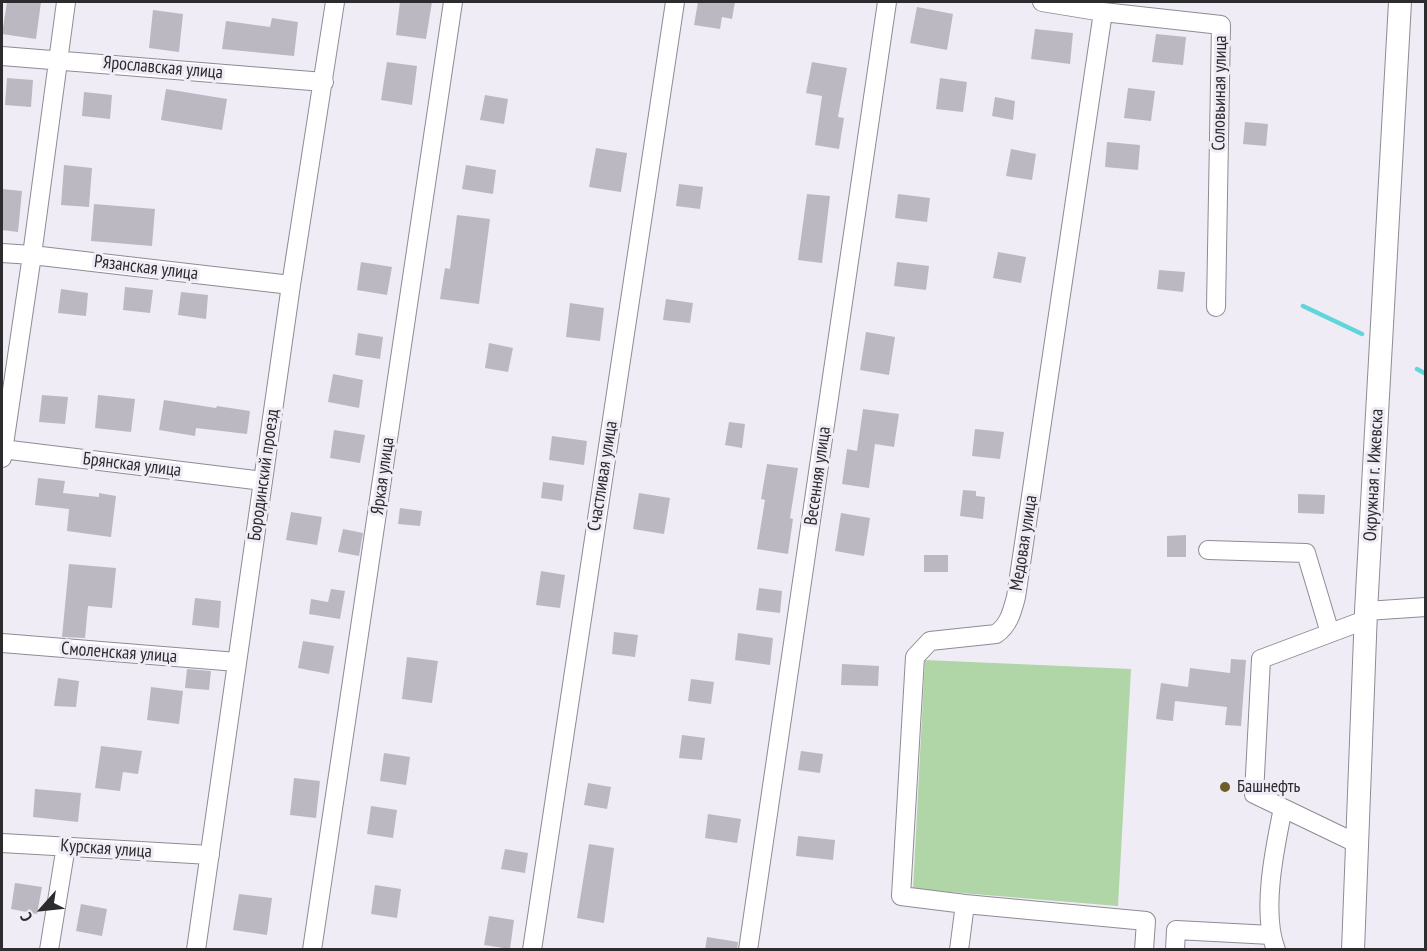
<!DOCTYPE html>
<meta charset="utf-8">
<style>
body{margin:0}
#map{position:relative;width:1427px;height:951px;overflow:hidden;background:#f0ecf6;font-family:"PT Sans Narrow",sans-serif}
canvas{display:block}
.frame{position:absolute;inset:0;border:3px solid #2c2b2e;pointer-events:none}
.north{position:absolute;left:12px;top:879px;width:60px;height:60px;-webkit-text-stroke:4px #f0ecf6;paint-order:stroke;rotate:243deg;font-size:16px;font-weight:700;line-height:24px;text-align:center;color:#2c2b2e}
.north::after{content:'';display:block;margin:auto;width:21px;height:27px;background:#2c2b2e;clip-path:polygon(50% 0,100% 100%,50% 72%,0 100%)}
</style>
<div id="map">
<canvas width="1427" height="951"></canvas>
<div class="frame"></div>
<div class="north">С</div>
</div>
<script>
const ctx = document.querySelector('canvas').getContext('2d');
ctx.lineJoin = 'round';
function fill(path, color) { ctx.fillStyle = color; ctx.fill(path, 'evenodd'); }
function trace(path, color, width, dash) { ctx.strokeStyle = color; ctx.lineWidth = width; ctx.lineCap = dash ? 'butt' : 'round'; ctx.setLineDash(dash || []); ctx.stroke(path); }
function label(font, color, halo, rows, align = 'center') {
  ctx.font = font + ' "PT Sans Narrow",sans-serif'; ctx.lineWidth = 6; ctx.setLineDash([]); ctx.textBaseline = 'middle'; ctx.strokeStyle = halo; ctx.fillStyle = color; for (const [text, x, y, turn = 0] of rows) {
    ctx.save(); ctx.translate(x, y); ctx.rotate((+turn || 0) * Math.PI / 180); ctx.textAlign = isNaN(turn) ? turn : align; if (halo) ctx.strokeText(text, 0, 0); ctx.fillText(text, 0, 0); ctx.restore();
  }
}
fill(new Path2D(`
 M925 660 1131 669 1118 906 913 889Z`), '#b0d5a6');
trace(new Path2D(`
 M1303 306 1362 334
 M1417 369 1426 374`), '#60d6da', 4.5);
fill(new Path2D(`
 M7 2H41L36 39 2 34Z
 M400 2H432L426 39 396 35Z
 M698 2H735L732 19 722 17 720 29 694 25Z
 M917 7 953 14 947 50 910 43Z
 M153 10 183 14 179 52 149 48Z
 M272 18 298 22 294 56 222 49 226 21 270 27Z
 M1035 29 1073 33 1070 64 1031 59Z
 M1156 34 1186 37 1183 65 1152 62Z
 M387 62 417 66 412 105 381 100Z
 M812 62 847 68 838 117 844 118 839 149 815 145 822 96 806 93Z
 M7 78 33 80 31 107 5 105Z
 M940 78 967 82 963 112 936 109Z
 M1128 88 1155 91 1151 121 1124 118Z
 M166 89 227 99 222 130 161 120Z
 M84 92 112 95 110 119 82 116Z
 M485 95 508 99 504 124 480 120Z
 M995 97 1015 101 1013 120 992 116Z
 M1245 122 1268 124 1266 146 1243 144Z
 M1107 142 1140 145 1138 170 1105 167Z
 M596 148 627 153 621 192 589 187Z
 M1011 149 1036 154 1032 180 1006 176Z
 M64 165 92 168 89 207 61 205Z
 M466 165 496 170 493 194 462 189Z
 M679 184 703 187 700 209 676 206Z
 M2 189 22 191 18 232 2 230Z
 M807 194 830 196 822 263 798 260Z
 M898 194 930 198 927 222 895 218Z
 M94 204 155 209 152 246 91 241Z
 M457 215 490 219 479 304 440 299 445 268 450 269Z
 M998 252 1026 257 1021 283 993 278Z
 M361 262 392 267 387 295 357 290Z
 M897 262 929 266 926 290 894 286Z
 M1159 270 1185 272 1183 292 1157 289Z
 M125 287 153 290 150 313 123 310Z
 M61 289 88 293 86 316 58 313Z
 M181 292 208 295 206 319 178 315Z
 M666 299 693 303 690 323 663 320Z
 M570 303 604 308 600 341 566 337Z
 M866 332 895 337 889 375 860 370Z
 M358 333 383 337 380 359 355 355Z
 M489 343 513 348 508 372 485 368Z
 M333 374 363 380 359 408 328 402Z
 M42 395 68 397 65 424 39 422Z
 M98 395 135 399 131 432 95 428Z
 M164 400 216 408 217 406 250 411 247 434 196 428 195 436 159 430Z
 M863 409 899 414 894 447 875 444 869 488 842 484 847 449 857 451Z
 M729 422 745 424 742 448 725 445Z
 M975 429 1004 432 1000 459 972 456Z
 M334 430 365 435 360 463 330 458Z
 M552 436 587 441 584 465 549 460Z
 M767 464 798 468 790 518 793 519 788 554 757 549 765 500 761 499Z
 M38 478 65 481 63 493 99 497V493L116 496 111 537 67 531 69 509 35 505Z
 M543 482 564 485 562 501 541 498Z
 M963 490 976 491V496L985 497 983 519 960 516Z
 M639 493 670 498 664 534 633 529Z
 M1298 494 1325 495 1324 514 1298 513Z
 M400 508 422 511 420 526 398 524Z
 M291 512 322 517 317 545 286 540Z
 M841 513 870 518 864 556 835 551Z
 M343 529 363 533 359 556 338 552Z
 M1186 535V557H1167V536Z
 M924 555H948V572H924Z
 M69 564 116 568 112 608 88 606 85 638 62 637Z
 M541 571 565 575 560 608 536 605Z
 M759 588 782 591 780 613 756 610Z
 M331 589 345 591 340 619 309 614 311 599 328 602Z
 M195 598 221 601 219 628 192 625Z
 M614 632 638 635 635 657 612 654Z
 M738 633 773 638 770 665 735 660Z
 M303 641 334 646 329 674 298 668Z
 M407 657 438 661 432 703 402 699Z
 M1231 659 1246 660 1241 726 1225 725 1227 707 1175 701 1173 721 1156 719 1161 683 1188 687 1190 668 1230 673Z
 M842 664 879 666 878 686 841 685Z
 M187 669 211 671 209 690 185 688Z
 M58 678 79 681 76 707 54 706Z
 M691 679 714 682 711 704 688 701Z
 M151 687 183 691 179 724 147 720Z
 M682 735 705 738 702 760 679 758Z
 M101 746 142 751 138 774 123 772 120 791 95 788Z
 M801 751 823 754 820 773 798 770Z
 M384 753 410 757 406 785 380 781Z
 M294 778 320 781 316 818 290 815Z
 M588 783 611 787 607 809 584 805Z
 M35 789 81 793 78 822 33 817Z
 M371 806 397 810 393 838 367 834Z
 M708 814 741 819 737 843 705 838Z
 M798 836 835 840 833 860 796 856Z
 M589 844 614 848 604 923 577 918Z
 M505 849 528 853 525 873 501 869Z
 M15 883 42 887 37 914 11 909Z
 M375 885 401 889 397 918 371 914Z
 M239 894 272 898 267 935 233 930Z
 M81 904 107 909 102 936 76 931Z
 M489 916 514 920 510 949 484 945Z
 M707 937 738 942 737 950H705Z`), '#bcb8c2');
const minor = new Path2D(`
 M1042 2 1103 12 1221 25 1216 307
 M2 56 324 82
 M2 253 32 255 291 285
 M2 449 263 481
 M2 458 32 255 66 2
 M1208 550 1306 553 1330 633
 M1366 611 1426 607
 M2 643 237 662
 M2 843 210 855
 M1358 844 1254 794 1261 659 1365 620
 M965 904 1146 921 1144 950
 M49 950 66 846
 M196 950 291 285 335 2
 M312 950 453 2
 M532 950 675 2
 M748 950 887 2
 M959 950 965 904 901 896 915 657 930 641 996 634C1009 625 1012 612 1016 597L1103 12
 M1175 950 1176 930 1271 935
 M1276 950C1261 912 1275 847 1283 808`);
const major = new Path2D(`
 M1353 950 1366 611 1400 2`);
trace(minor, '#8f8b94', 20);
trace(major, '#8f8b94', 24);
trace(minor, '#fff', 18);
trace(major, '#fff', 22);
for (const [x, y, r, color] of [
 [1225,787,6,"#6d5d2b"]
]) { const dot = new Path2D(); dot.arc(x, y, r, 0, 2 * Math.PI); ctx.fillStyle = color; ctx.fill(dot); trace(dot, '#f0ecf6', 2); }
label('18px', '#2c2b2e', '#f0ecf6', [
 ["Ярославская улица",163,68,5],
 ["Соловьиная улица",1220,93,-89],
 ["Рязанская улица",146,268,7],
 ["Брянская улица",132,465,7],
 ["Бородинский проезд",264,475,-82],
 ["Окружная г. Ижевска",1374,475,-87],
 ["Яркая улица",383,476,-82],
 ["Счастливая улица",603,476,-81],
 ["Весенняя улица",818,476,-82],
 ["Медовая улица",1024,543,-81],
 ["Смоленская улица",119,653,4],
 ["Курская улица",106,849,4]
]);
label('18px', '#2c2b2e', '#f0ecf6', [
 ["Башнефть",1237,787]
], 'left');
</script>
